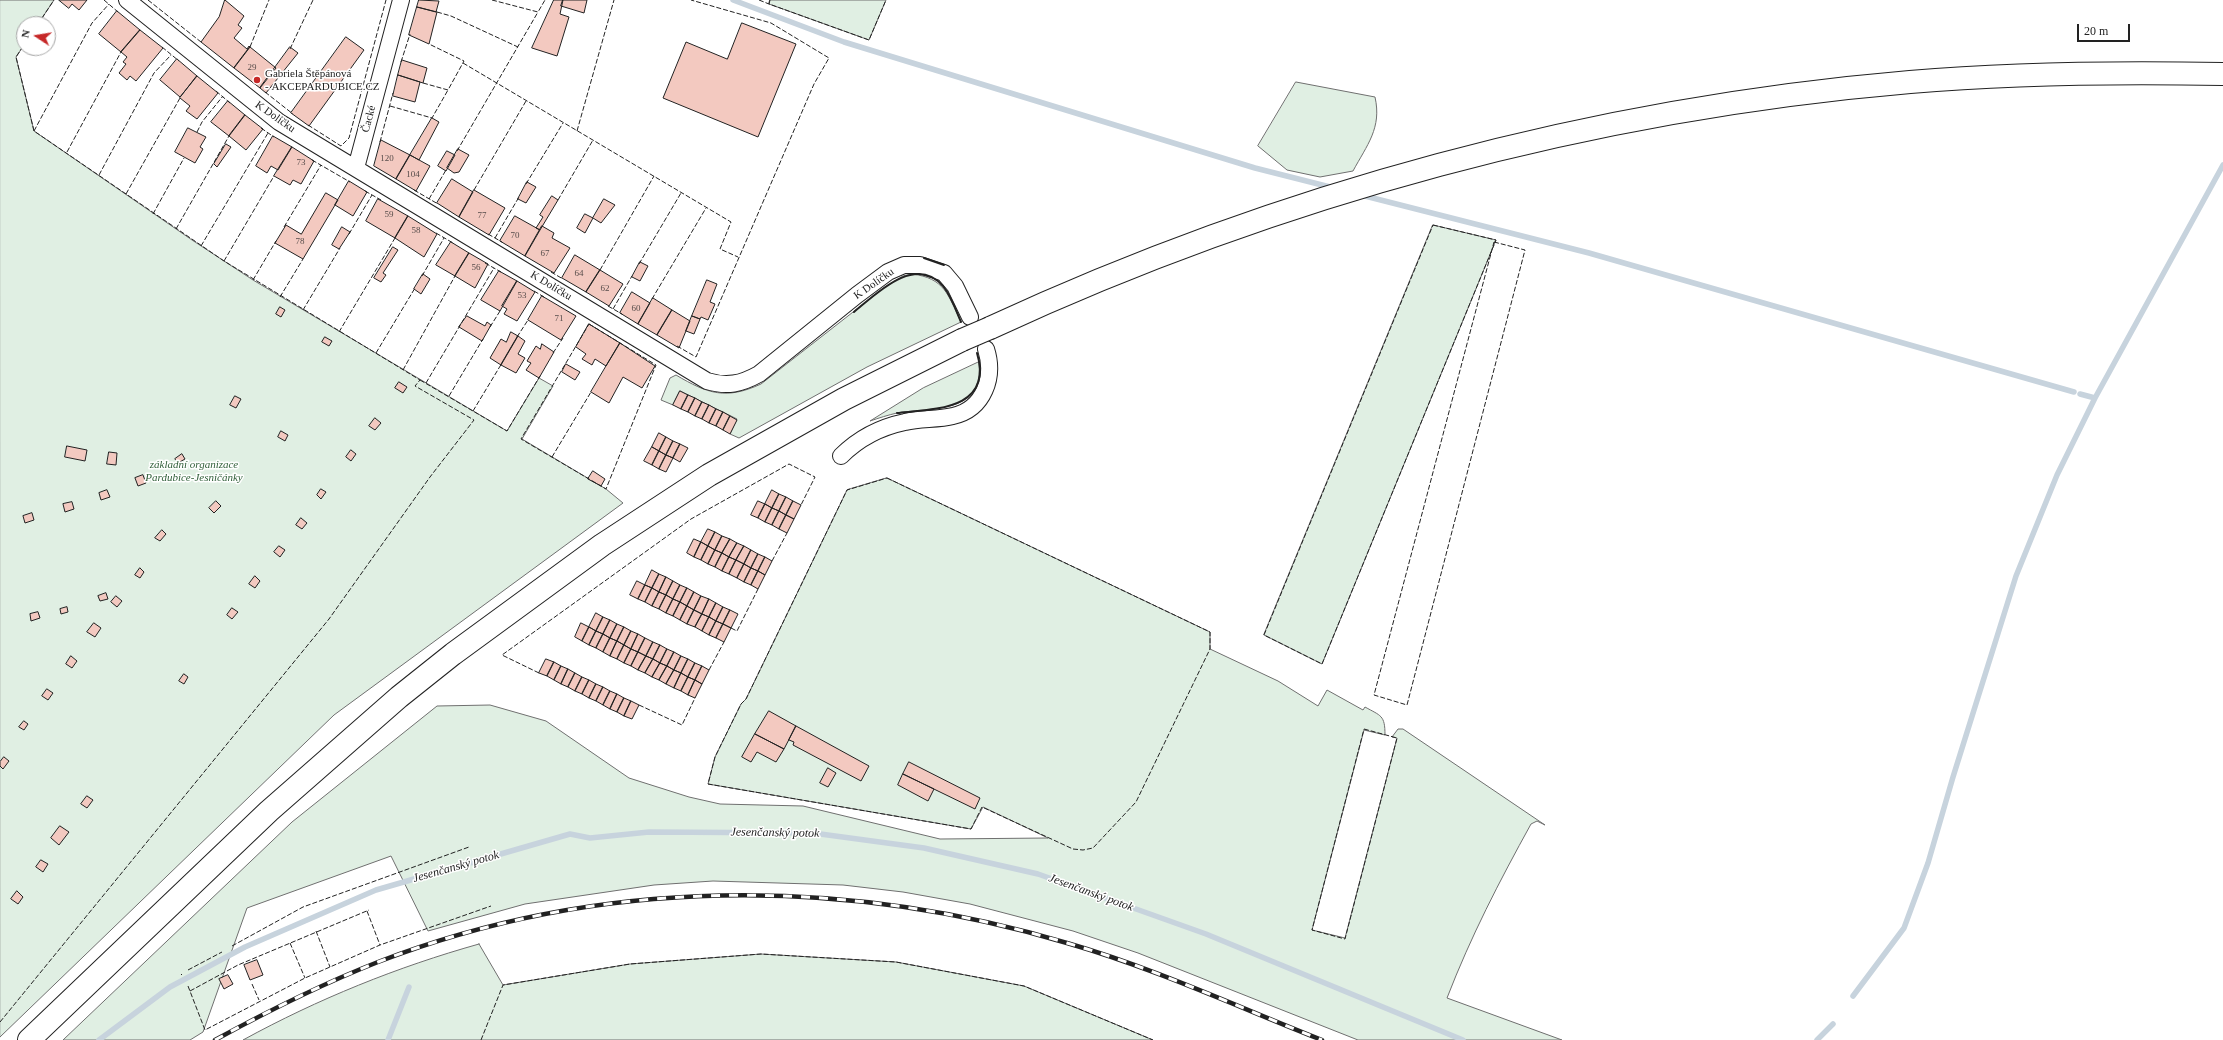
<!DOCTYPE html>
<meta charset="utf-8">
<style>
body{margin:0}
#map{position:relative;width:2223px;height:1040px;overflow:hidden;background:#fff;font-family:Georgia,serif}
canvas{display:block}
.north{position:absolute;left:16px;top:16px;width:40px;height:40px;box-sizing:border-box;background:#fff;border:1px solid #a7a7a7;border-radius:50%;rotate:282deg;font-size:11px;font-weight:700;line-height:16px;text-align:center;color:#222}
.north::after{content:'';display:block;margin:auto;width:14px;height:18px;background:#c62828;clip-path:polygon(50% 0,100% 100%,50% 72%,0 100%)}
.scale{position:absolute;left:2077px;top:24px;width:53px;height:18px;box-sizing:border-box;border:2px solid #222;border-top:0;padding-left:5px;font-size:12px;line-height:14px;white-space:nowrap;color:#222;-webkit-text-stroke:3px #fff;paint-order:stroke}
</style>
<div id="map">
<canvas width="2223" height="1040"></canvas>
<div class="north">N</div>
<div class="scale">20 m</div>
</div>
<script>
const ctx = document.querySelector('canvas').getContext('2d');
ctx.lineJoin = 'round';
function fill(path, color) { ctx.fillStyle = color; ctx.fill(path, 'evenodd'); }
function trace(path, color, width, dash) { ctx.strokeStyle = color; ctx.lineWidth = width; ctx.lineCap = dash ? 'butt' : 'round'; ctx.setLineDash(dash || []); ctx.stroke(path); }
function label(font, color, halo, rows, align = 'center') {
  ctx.font = font + ' Georgia,serif'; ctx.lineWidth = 3; ctx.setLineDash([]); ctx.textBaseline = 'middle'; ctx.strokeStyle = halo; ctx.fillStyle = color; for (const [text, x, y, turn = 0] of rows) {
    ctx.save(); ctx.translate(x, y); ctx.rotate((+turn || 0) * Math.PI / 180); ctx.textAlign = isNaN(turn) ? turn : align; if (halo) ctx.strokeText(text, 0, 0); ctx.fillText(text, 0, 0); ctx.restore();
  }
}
const green = new Path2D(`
 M0 0H54L38 24H24V45L16 57 34 131 192 240 253 280 507 431 539 378 553 386 522 439 606 489 623 503 334 715 0 1037Z
 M770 0H886L869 40 769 4Z
 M1296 82 1375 97C1382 128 1367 145 1353 171L1320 177 1287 170 1258 146Z
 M1433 225 1496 240 1322 664 1264 635Z
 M912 274C945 278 948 295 961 322L867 367 739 438 730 434 737 419 680 391 673 405 661 400 670 378 676 375C708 394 726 400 761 384L885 287 903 276Z
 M979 362C985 415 931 407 897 413 888 415 879 418 870 421L923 388Z
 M887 478 1210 632V649L1278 681 1318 706 1327 690 1363 710 1365 707C1381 716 1385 715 1385 735L1364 730 1312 930 1345 938 1397 738 1392 737 1398 729H1403L1545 825 1537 821 1531 824C1499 882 1471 936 1447 998L1562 1040H1358L1138 953 1073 931 970 904 903 892 843 885 713 881 654 885 525 904 428 931 391 856 247 908 203 1032 190 1040H63L292 822 437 706 490 705 546 721 629 778 689 797 720 804 803 806 940 839 1048 838 983 807 971 829 708 784 715 757 741 704 746 699 847 490Z
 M479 944 503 985 630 964 761 954 896 962 1024 986 1153 1040H243C318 999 397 967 479 944Z`);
fill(green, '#e0efe3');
trace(green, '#6f6f6f', 1);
trace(new Path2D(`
 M733 0 844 42 1255 168 1334 188
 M1361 195 1589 253 2074 392
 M2080 394 2095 398 2223 165
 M1853 996 1904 928 1928 863 1953 777 2016 576 2057 475 2095 398
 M99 1040 170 987 245 947 376 890 570 834 590 838 649 832 813 833 924 848 1038 874 1206 934 1463 1040
 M388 1040 409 987
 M1817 1040 1833 1024`), '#c7d3dd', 5.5);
const building = new Path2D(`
 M59 0H87L79 10 72 4 69 8Z
 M225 0 244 16 238 25 242 28 234 38 247 49 249 46 250 47 234 68 201 42 219 17Z
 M419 0 439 1 436 12 417 7Z
 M554 0H563L560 14 569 17 557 56 532 48Z
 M563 0H587L584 13 561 6Z
 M417 7 437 12 429 44 409 35Z
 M117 11 140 30 121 52 99 34Z
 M742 23 796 44 758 137 663 98 686 42 727 59Z
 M140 30 163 48 136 81 130 76 127 80 119 73 126 64 123 62 127 57 121 52Z
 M346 37 364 50 309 126 291 113Z
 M250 47 276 68 260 88 234 68Z
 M290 47 298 53 266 93 260 88Z
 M177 59 197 76 180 97 160 80Z
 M402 60 427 68 423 83 398 75Z
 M398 75 420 82 415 102 393 96Z
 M197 76 218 93 197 119 186 111 190 106 180 98Z
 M228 101 245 115 229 136 211 122Z
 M245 115 263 129 246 150 229 136Z
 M432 118 439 122 419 160 410 155Z
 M188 128 206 137 200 147 203 149 195 163 175 152Z
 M273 136 292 147 278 170 271 166 267 173 256 166Z
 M381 140 410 155 396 179 374 166Z
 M226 144 231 147 217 167 214 164Z
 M292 147 314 161 301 184 293 180 290 185 274 176Z
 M458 149 469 155 459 172 454 173 447 168Z
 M447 151 455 155 446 171 438 166Z
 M410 155 430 166 416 191 396 179Z
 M452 179 473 192 459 217 437 203Z
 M349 181 367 192 353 216 335 205Z
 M527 182 536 187 526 203 518 199Z
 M474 190 505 208 489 235 459 217Z
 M326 193 338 200 303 259 275 243 286 225 301 234Z
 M552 196 558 200 540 230 536 228 543 217 540 215Z
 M378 199 408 216 395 238 366 221Z
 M604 199 615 205 601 223 593 218Z
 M585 214 593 218 585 233 577 228Z
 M408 216 437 234 424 257 395 238Z
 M515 216 540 230 525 256 500 241Z
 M542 226 554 233 552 238 570 248 554 273 525 256Z
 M342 227 350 232 339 249 332 245Z
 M451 242 469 253 455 276 436 265Z
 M393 247 398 250 383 273 386 275 381 282 374 278Z
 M469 253 488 264 475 288 455 276Z
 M575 255 600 270 586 292 562 278Z
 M640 262 648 266 640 281 632 277Z
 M600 270 623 284 609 306 586 292Z
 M499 271 517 281 500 311 481 300Z
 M423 274 430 279 421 294 414 289Z
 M707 280 717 284 710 302 715 304 708 320 701 317 700 319 692 316Z
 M517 281 535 292 517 321 504 314 507 309 502 306Z
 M632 292 650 303 638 324 620 313Z
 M542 296 576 316 561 340 528 320Z
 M653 298 672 310 657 335 638 324Z
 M280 307 285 310 281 317 276 314Z
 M672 310 690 321 679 348 657 335Z
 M467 316 485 326 487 322 491 325 482 341 459 327Z
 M692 316 700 319 694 334 686 331Z
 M589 324 620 343 606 366 595 359 592 365 582 359 586 354 576 347Z
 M511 332 518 336 501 365 490 358 501 339 506 342Z
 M518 336 525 341 518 354 525 358 516 373 501 365Z
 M325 337 332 341 329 346 322 342Z
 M620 343 655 366 642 388 623 377 609 403 591 392Z
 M542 344 554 352 539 378 526 370 531 363 527 361 536 346 540 349Z
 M566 364 580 372 575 380 562 372Z
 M399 382 407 387 403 393 395 388Z
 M680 391 688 395 681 409 673 405Z
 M688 395 695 398 688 412 681 409Z
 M235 396 241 399 236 408 230 405Z
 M695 398 702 402 695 416 688 412Z
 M702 402 709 405 702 419 695 416Z
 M709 405 716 409 709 423 702 419Z
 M716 409 723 412 716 426 709 423Z
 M723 412 730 416 723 430 716 426Z
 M730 416 737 420 730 434 723 430Z
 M375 418 381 423 375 430 369 426Z
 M281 431 288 435 285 441 278 437Z
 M659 433 666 437 659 451 652 447Z
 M666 437 673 441 666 455 659 451Z
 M673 441 680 444 673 458 666 455Z
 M680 444 688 448 680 462 673 458Z
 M67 446 87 450 85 461 65 457Z
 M652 447 659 451 652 465 644 461Z
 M351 450 356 454 351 461 346 457Z
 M659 451 666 455 659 469 652 465Z
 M109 452 117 453 116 465 107 464Z
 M182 454 185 459 178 463 175 459Z
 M666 455 673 458 666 472 659 469Z
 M593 471 605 479 601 486 588 479Z
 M143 475 146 483 138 486 135 478Z
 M321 489 326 492 321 499 317 495Z
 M107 490 110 497 101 500 99 493Z
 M772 490 779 494 772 508 765 504Z
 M779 494 786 497 779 511 772 508Z
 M786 497 793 501 786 515 779 511Z
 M216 501 221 506 214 513 209 508Z
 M758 501 765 504 758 518 751 515Z
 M793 501 801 505 794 519 786 515Z
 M72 502 74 509 65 512 63 504Z
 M765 504 772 508 765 522 758 518Z
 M772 508 779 511 772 525 765 522Z
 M779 511 786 515 779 529 772 525Z
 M32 513 34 520 25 523 23 516Z
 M786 515 794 519 787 533 779 529Z
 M301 518 307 523 302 529 296 525Z
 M708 529 715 532 708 546 701 542Z
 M162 530 166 534 160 541 155 538Z
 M715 532 722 536 715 550 708 546Z
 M722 536 730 539 722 553 715 550Z
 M694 539 701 542 694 557 687 553Z
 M730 539 737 543 729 557 722 553Z
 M701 542 708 546 701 560 694 557Z
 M737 543 744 546 736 560 729 557Z
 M279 546 285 550 280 557 274 552Z
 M708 546 715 550 708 564 701 560Z
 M744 546 751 550 744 564 736 560Z
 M715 550 722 553 715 567 708 564Z
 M751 550 758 554 751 568 744 564Z
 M722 553 729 557 722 571 715 567Z
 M758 554 765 557 758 571 751 568Z
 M729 557 736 560 729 574 722 571Z
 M765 557 772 561 765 575 758 571Z
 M736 560 744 564 737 578 729 574Z
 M744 564 751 568 744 582 737 578Z
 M140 568 144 572 140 578 135 575Z
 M751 568 758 571 751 585 744 582Z
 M652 570 659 574 652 588 645 585Z
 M758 571 765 575 758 589 751 585Z
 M659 574 666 577 659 592 652 588Z
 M255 576 260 581 255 588 249 584Z
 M666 577 673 581 666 595 659 592Z
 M637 581 645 585 638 599 630 595Z
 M673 581 680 585 673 599 666 595Z
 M645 585 652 588 645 602 638 599Z
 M680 585 687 588 680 602 673 599Z
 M652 588 659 592 652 606 645 602Z
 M687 588 694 592 687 606 680 602Z
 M659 592 666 595 659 609 652 606Z
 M694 592 701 596 694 610 687 606Z
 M106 593 108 599 100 601 98 596Z
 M666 595 673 599 666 613 659 609Z
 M116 596 122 601 117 607 111 602Z
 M701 596 709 599 702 614 694 610Z
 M673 599 680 602 673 616 666 613Z
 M709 599 716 603 709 617 702 614Z
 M680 602 687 606 680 620 673 616Z
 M716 603 723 607 716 621 709 617Z
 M687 606 694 610 687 624 680 620Z
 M67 607 68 612 61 614 60 609Z
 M723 607 730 610 723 624 716 621Z
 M232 608 238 612 232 619 227 615Z
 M694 610 702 614 695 627 687 624Z
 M730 610 738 614 731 628 723 624Z
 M38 612 40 618 31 621 30 614Z
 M596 613 603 617 596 631 589 627Z
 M702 614 709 617 702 631 695 627Z
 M603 617 610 620 603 634 596 631Z
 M709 617 716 621 709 635 702 631Z
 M610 620 617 624 610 638 603 634Z
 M716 621 723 624 716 638 709 635Z
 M94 623 101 628 95 637 87 632Z
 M581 623 589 627 582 641 575 637Z
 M617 624 624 627 617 641 610 638Z
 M723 624 731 628 724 642 716 638Z
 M589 627 596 631 589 645 582 641Z
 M624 627 631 631 624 645 617 641Z
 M596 631 603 634 596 648 589 645Z
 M631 631 638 634 631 649 624 645Z
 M603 634 610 638 603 652 596 648Z
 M638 634 645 638 638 652 631 649Z
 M610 638 617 641 610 656 603 652Z
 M645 638 653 642 646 656 638 652Z
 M617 641 624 645 617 659 610 656Z
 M653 642 660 645 653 659 646 656Z
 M624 645 631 649 624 663 617 659Z
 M660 645 667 649 660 663 653 659Z
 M631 649 638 652 631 666 624 663Z
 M667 649 674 652 667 666 660 663Z
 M638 652 646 656 638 670 631 666Z
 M674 652 681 656 674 670 667 666Z
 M71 656 77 661 72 668 66 664Z
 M646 656 653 659 645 673 638 670Z
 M681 656 688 659 681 673 674 670Z
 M546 659 554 662 547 676 539 673Z
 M653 659 660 663 652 677 645 673Z
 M688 659 695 663 688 677 681 673Z
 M554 662 561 666 554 680 547 676Z
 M660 663 667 666 659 680 652 677Z
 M695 663 702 666 695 680 688 677Z
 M561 666 568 669 561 684 554 680Z
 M667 666 674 670 666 684 659 680Z
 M702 666 709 670 702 684 695 680Z
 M568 669 575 673 568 687 561 684Z
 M674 670 681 673 674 688 666 684Z
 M575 673 582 677 575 691 568 687Z
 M681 673 688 677 681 691 674 688Z
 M184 674 188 677 184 684 179 681Z
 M582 677 589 680 582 694 575 691Z
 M688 677 695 680 688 695 681 691Z
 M589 680 596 684 589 698 582 694Z
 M695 680 702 684 695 698 688 695Z
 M596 684 603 687 596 701 589 698Z
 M603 687 610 691 603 705 596 701Z
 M47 689 53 693 48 700 42 696Z
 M610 691 617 694 610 709 603 705Z
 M617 694 624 698 617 712 610 709Z
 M624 698 631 701 624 716 617 712Z
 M631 701 639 705 632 719 624 716Z
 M769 711 796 726 784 749 755 734Z
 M24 721 28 724 24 730 19 727Z
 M796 726 869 766 861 781 793 745 794 742 789 740Z
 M755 734 784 749 776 762 757 752 751 762 742 757Z
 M4 757 9 761 3 769 0 766V762Z
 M909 762 980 798 975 809 903 774Z
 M828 768 836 773 828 787 820 783Z
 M903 774 934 789 928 801 898 785Z
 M87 796 93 800 87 808 81 804Z
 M60 826 69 832 59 845 51 838Z
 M41 860 48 864 43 872 36 867Z
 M17 891 23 897 18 904 11 899Z
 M257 960 263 975 250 980 244 965Z
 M228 975 233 984 224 989 219 979Z`);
fill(building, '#f3c9c0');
trace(building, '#222', 1);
const street = new Path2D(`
 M127 0 279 122 707 381C727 387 741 384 759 374L857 295 888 272 904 265H920L944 273 955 286 970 317
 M356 168 401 0
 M841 456C858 439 881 427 905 422 920 418 937 420 953 416 984 409 995 377 986 349`);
const primary = new Path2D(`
 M990 328C1279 194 1592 109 1910 82 2014 73 2119 72 2223 74
 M29 1040 269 811 399 697 453 654 602 545 709 475 844 399 962 340`);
trace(street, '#222', 18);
trace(primary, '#222', 24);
trace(street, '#fff', 16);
trace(primary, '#fff', 22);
const rail = new Path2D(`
 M215 1040C268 1011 322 984 378 962 598 877 842 876 1067 943 1154 968 1238 1007 1322 1040`);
trace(rail, '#222', 4.5);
trace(rail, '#fff', 3, [9]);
const primaryBridge = new Path2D(`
 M962 340 990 328`);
trace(primaryBridge, '#222', 24, []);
trace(primaryBridge, '#fff', 22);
trace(new Path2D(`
 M104 0 118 12
 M148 0 201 42
 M492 0 538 12 545 0
 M759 0 769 4
 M770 0 769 4 869 40 886 0
 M437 12 451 16 518 47
 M38 24 54 0
 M162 47 179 61
 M250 47 269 0
 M290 49 313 0
 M401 62 410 34
 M463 63 731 222 720 249 738 257
 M423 83 448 90 464 61 429 44
 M216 91 230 103
 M265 92 293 114
 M390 106 432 118 448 90
 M308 125 341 146 349 138 386 0
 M261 128 274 137
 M34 131 92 23 109 4
 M577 131 614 0
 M197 132 202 122 223 96
 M380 142 393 93
 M457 151 538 12
 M67 152 121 52
 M312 160 350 182
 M99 175 154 73 171 55
 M526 184 563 123
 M414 190 438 204
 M474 190 526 101
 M365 191 381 200
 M126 194 180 98
 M429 199 446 170
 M558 200 593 140
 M153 214 184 158
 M1433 225 1496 240 1322 664 1264 635Z
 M284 227 321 165
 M176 229 229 136
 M436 233 453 243
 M349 234 372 195
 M488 234 502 242
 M495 238 519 197
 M1494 242 1525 250 1407 705 1374 695Z
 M201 246 268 133
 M224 261 274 176
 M485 263 501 272
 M639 264 681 193
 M600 270 654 176
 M551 272 563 279
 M422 276 444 238
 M253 280 276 241
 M534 291 544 297
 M280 297 303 259
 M652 299 706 208
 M608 306 622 314
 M613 309 632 276
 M303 310 340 248
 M589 324 656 365 606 489 521 439Z
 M490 327 500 311
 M339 332 395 238
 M517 337 528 320
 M677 346 696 357 814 84 829 58 771 23 691 0
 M376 353 415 288
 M553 353 563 338
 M403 370 455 276
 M420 380 507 431 540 376
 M426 383 494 268
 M449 396 483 339
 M473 411 502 363
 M552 457 591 392
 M887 478 1210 632V649L1136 802 1093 848 1083 850 1073 849 982 807 971 829 708 784 715 757 741 704 746 699 847 490Z
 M772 561 787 533
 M731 628 737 631 758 589
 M709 670 724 642
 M539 673 502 655 691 519 789 464 815 477 801 505
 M639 705 682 725 695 698
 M1364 729 1397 738 1345 939 1312 930Z
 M367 911 380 945
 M316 931 330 967
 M290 943 305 978
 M232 946 303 907 469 847
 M188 970 222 952
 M181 974 182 975
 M252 984 259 1000
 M188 986 205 1030 305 978 380 945 491 906
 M190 991 238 965 369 910
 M0 1022 329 619 430 477 474 420 415 386 420 380 224 261 34 131 16 57 24 45
 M481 1040 503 985 630 964 761 954 896 962 1024 986 1153 1040`), '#222', 1, [5, 2]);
trace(new Path2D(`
 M924 258 944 265
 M854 312C876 294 915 254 943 286 951 296 956 310 961 322
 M897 413C934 409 994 410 977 353`), '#222', 2);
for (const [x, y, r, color] of [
 [257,80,4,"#c62828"]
]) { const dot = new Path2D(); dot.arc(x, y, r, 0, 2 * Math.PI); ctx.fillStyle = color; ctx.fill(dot); trace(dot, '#fff', 1.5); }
label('9px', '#564c4a', null, [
 ["29",252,68],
 ["120",387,159],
 ["73",301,163],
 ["104",413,175],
 ["59",389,215],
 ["77",482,216],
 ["58",416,231],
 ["70",515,236],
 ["78",300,242],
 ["67",545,254],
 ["56",476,268],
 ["64",579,274],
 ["62",605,289],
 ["53",522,296],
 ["60",636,309],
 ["71",559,319]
]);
label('11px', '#222', '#fff', [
 ["Gabriela Štěpánová",265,74],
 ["- AKCEPARDUBICE.CZ",265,87]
], 'left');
label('11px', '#222', '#fff', [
 ["K Dolíčku",275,117,35],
 ["Čacké",369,119,-75],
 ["K Dolíčku",874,284,-35],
 ["K Dolíčku",551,286,31]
]);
label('italic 11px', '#2f5e38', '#fff', [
 ["základní organizace",194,465],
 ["Pardubice-Jesničánky",194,478]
]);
label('italic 12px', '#222', '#fff', [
 ["Jesenčanský potok",775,833,1],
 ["Jesenčanský potok",456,867,-16],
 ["Jesenčanský potok",1091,893,20]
]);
</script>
